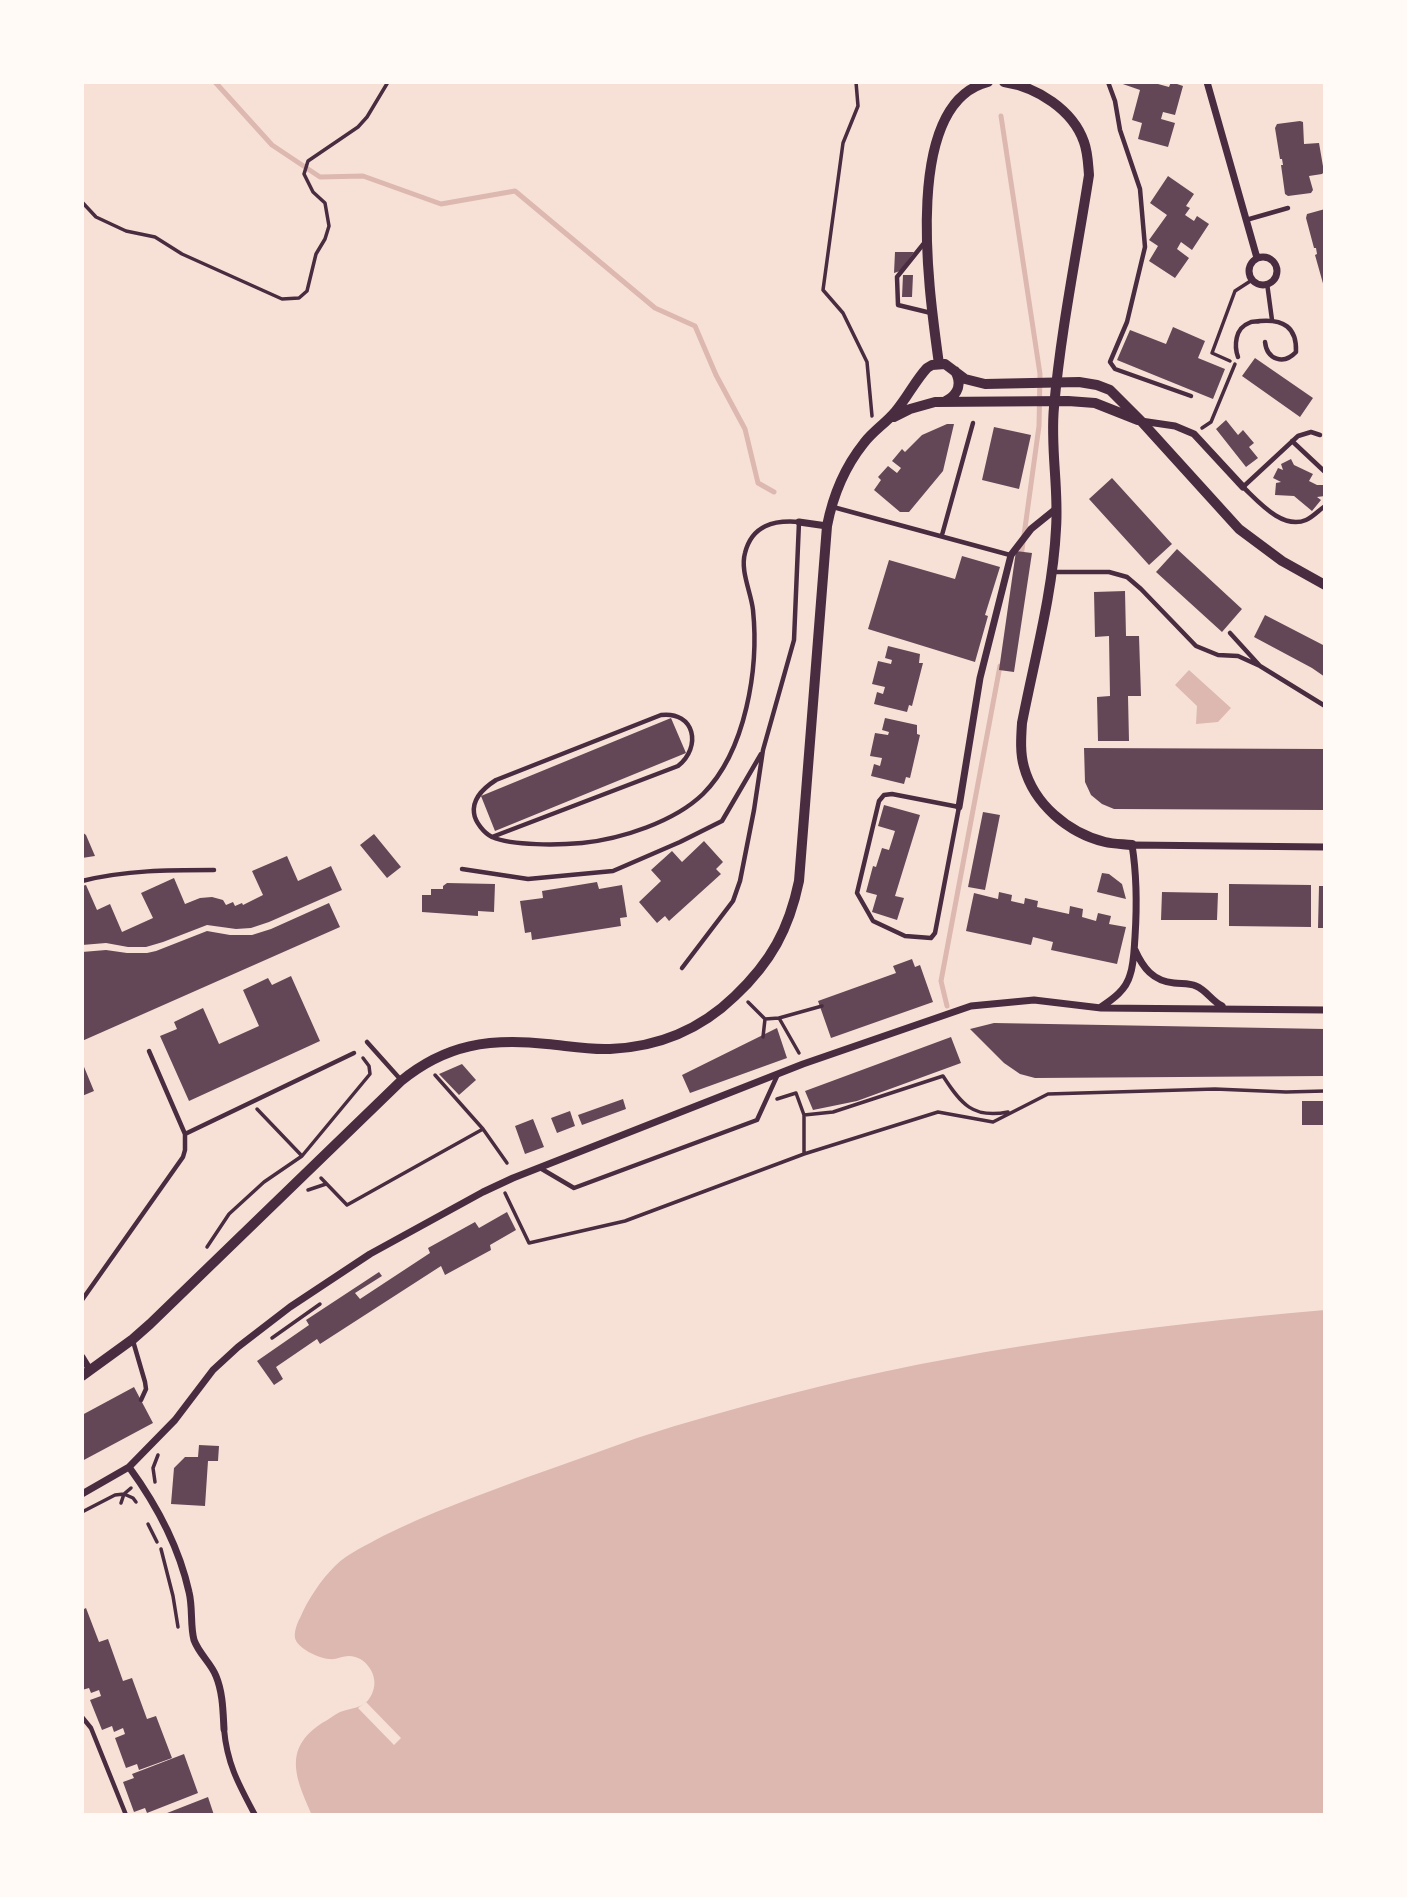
<!DOCTYPE html>
<style>
body{margin:0}
#map{position:relative;width:1407px;height:1897px;overflow:hidden;background:#f7e1d7;font-family:Lato,sans-serif}
canvas{display:block}
.frame{position:absolute;inset:0;border:84px solid #fffaf5;pointer-events:none}
</style>
<div id="map">
<canvas width="1407" height="1897"></canvas>
<div class="frame"></div>
</div>
<script>
const ctx = document.querySelector('canvas').getContext('2d');
ctx.lineJoin = 'round';
function fill(path, color) { ctx.fillStyle = color; ctx.fill(path, 'evenodd'); }
function trace(path, color, width, dash) { ctx.strokeStyle = color; ctx.lineWidth = width; ctx.lineCap = dash ? 'butt' : 'round'; ctx.setLineDash(dash || []); ctx.stroke(path); }
fill(new Path2D(`
 M1189 670 1231 708 1218 722 1196 724 1197 706 1175 685Z
 M1325 1310V1815H312C296 1779 282 1749 322 1723 328 1720 334 1715 340 1712 353 1707 367 1709 373 1691 379 1676 366 1656 349 1656 342 1656 336 1660 329 1659 318 1658 297 1648 295 1638 294 1632 297 1623 300 1618 308 1599 321 1580 335 1566 348 1553 367 1545 383 1536 429 1513 477 1496 525 1478 563 1465 600 1451 637 1438 686 1422 736 1408 786 1395 960 1349 1145 1326 1325 1310Z`), '#dcb8b0');
fill(new Path2D(`
 M366 1702 401 1738 394 1745 358 1708Z`), '#f7e1d7');
trace(new Path2D(`
 M215 82 272 145 320 177 363 176 441 204 515 191 655 308 695 326 716 375 745 429 758 483 774 492
 M1001 116 1040 374 1039 426 1021 557
 M947 1006 941 981 1000 666`), '#dcb8b0', 5);
fill(new Path2D(`
 M1117 82H1158V84L1169 87 1171 82 1183 86 1175 115 1163 112 1161 119 1175 123 1168 147 1138 139 1142 123 1132 120 1140 90Z
 M1300 121 1303 122 1304 144 1319 143 1324 172 1322 174 1309 176 1313 190 1311 193 1288 196 1285 194 1281 165H1283L1282 159H1280L1275 128 1277 124Z
 M1168 176 1194 194 1186 206 1190 208 1185 215 1194 221 1197 216 1209 224 1192 250 1181 242 1177 249 1189 258 1175 278 1149 261 1158 246 1149 240 1167 215 1150 203Z
 M1325 209V287H1324L1315 255 1317 254 1316 248H1314L1306 218 1307 214Z
 M895 252H914L900 271 894 273Z
 M903 275H913L912 297H902Z
 M1173 327 1205 341 1198 358 1225 369 1213 399 1117 360 1130 330 1166 344Z
 M1255 358 1313 398 1300 417 1242 376Z
 M1226 420 1238 435 1243 430 1254 443 1249 447 1258 458 1246 467 1216 429Z
 M947 424H954L943 471 909 512H900L874 490 881 480 878 477 888 466 897 473 901 468 892 461 902 449 905 452 922 435Z
 M994 427 1031 435 1019 489 982 480Z
 M1291 459 1294 465 1313 474 1309 481 1317 485H1325V496L1317 497 1321 500 1312 511 1294 496 1275 495 1276 483 1281 482 1273 478 1278 468 1283 470 1281 464Z
 M1112 478 1172 544 1149 565 1089 499Z
 M1177 549 1242 609 1222 632 1156 572Z
 M1016 551 1032 553 1014 672 999 670Z
 M962 556 1000 567 985 615 988 616 975 662 868 629 889 560 955 579Z
 M1125 591 1126 636H1139L1141 696H1128L1129 741H1098L1097 697 1110 696 1109 636 1095 637 1094 592Z
 M1265 615 1325 646V677L1312 668 1254 637Z
 M888 646 920 654 919 663H923L912 706 909 705 907 712 874 704 877 692 883 694 885 687 872 684 878 661 891 664 892 660 885 658Z
 M671 718 686 753 495 831 481 796Z
 M885 718 917 725V734L920 735 910 778 906 777 904 784 871 776 874 764 880 766 882 758 870 756 875 733 888 735 889 732 882 730Z
 M1084 748 1325 749V810L1114 809 1102 804 1091 795 1085 782Z
 M884 805 920 815 895 896 904 898 897 920 872 912 877 895 866 892 873 866 876 867 882 848 889 850 895 831 878 826Z
 M983 812 1000 815 985 890 968 887Z
 M82 832 86 835 95 856 82 858Z
 M374 834 401 867 387 878 360 845Z
 M704 841 723 862 716 869 721 874 669 921 665 916 657 923 639 902 661 881 651 870 672 851 682 862Z
 M287 856 298 881 331 866 342 890 269 922 251 928 236 929 207 925 163 942 146 947H128L106 943 82 945V886L86 885 97 910 110 904 122 932 153 918 141 893 174 878 185 904 200 898 212 897 223 900 226 905 233 902 235 906 242 903 243 905 263 895 252 871Z
 M1102 873 1109 874 1122 884 1126 899 1097 892Z
 M597 882 599 889 622 885 627 917 620 918 621 926 532 940 531 932 525 933 520 901 543 898 542 891Z
 M447 883 495 884 494 912 478 911V916L422 912V895H431V889H443V886Z
 M1229 884 1311 885V927L1229 926Z
 M1319 886H1325V928H1318Z
 M999 892 1012 895 1011 901 1024 904 1025 898 1038 901 1037 907 1069 914 1070 906 1083 909 1082 917 1096 921 1098 913 1111 916 1109 924 1126 927 1117 964 1051 950 1053 942 1033 937 1031 945 966 931 974 893 998 899Z
 M1162 892 1218 893 1217 920H1161Z
 M329 903 340 927 82 1041V952L106 950 127 953H147L156 951 207 931 230 935H252L271 929Z
 M912 959 915 967 920 965 933 1002 831 1038 818 1001 896 973 893 966Z
 M291 976 320 1041 189 1101 160 1036 177 1029 174 1022 203 1008 219 1044 259 1026 243 990 268 978 272 985Z
 M994 1023 1325 1029V1076L1035 1078 1020 1074 1004 1063 970 1029Z
 M777 1028 787 1058 690 1093 682 1075Z
 M951 1037 961 1063 857 1101 813 1110 805 1091Z
 M82 1062 94 1091 82 1096Z
 M462 1064 476 1080 459 1095 439 1074Z
 M623 1099 626 1109 582 1125 578 1115Z
 M1302 1101H1325V1125H1302Z
 M570 1111 575 1126 557 1133 551 1118Z
 M533 1119 544 1147 525 1154 515 1126Z
 M507 1212 516 1230 490 1245 491 1250 445 1275 441 1266 320 1344 317 1339 276 1367 283 1379 274 1385 257 1361 309 1325 306 1320 379 1272 382 1276 355 1293 360 1299 430 1253 428 1248 475 1222 479 1228Z
 M134 1387 153 1423 82 1461V1415Z
 M199 1445 219 1446 218 1461H208L205 1506 171 1504 174 1468 185 1457H198Z
 M86 1608 99 1642 108 1639 123 1681 132 1678 147 1719 156 1716 172 1758 139 1770 137 1764 126 1768 115 1738 125 1734 123 1728 114 1732 112 1726 102 1730 90 1700 101 1696 99 1690 91 1693 89 1688 82 1690V1610Z
 M184 1754 198 1793 147 1813 145 1808 134 1812 123 1782 134 1778 132 1774Z
 M208 1797 214 1815H162Z`), '#644757');
trace(new Path2D(`
 M856 82 858 106 843 143 823 290 843 313 867 362 872 416
 M82 202 96 217 126 231 155 237 182 254 282 299 299 298 307 291 316 254 325 239 329 226 325 203 313 192 304 174 308 161 358 127 367 117 388 82
 M1230 361 1212 353 1235 291 1252 280
 M1202 428 1211 422 1235 364
 M748 1002 765 1019 779 1018 799 1053
 M779 1018 822 1006
 M763 1037 765 1019
 M435 1075 483 1129 507 1163
 M777 1099 796 1093 804 1115V1154
 M257 1109 302 1156
 M804 1115 833 1112 943 1076C961 1104 973 1119 1008 1112
 M321 1178 347 1205 483 1129
 M308 1190 326 1184
 M505 1193 529 1243 625 1221 804 1154 938 1112 993 1122 1048 1094 1215 1089 1286 1092 1325 1091
 M207 1247 229 1214 264 1182 302 1156 370 1074 369 1066 363 1058
 M272 1338 320 1304
 M155 1482 153 1468 158 1455
 M124 1494 133 1498 136 1502
 M121 1503 124 1494
 M82 1512 115 1495 124 1494 131 1488
 M148 1524 157 1542
 M161 1549 173 1596 178 1627`), '#4a2c40', 3.5);
trace(new Path2D(`
 M1108 82 1115 101 1120 130 1140 189 1145 247 1127 322 1110 362 1115 369 1191 396
 M1246 220 1288 208
 M925 242 897 277 898 305 931 313
 M1267 283 1272 320
 M1238 357C1234 346 1235 328 1249 323 1252 321 1256 322 1260 321 1283 319 1297 327 1296 352 1284 365 1267 360 1265 342
 M1320 435 1311 432 1298 436 1243 487C1258 501 1282 530 1306 520 1313 517 1319 510 1325 506
 M1292 441 1325 472
 M833 507 1010 555
 M942 535 973 423
 M1053 572H1109L1127 577 1141 589 1196 646 1218 655 1238 656 1260 666 1230 633
 M1260 666 1325 706
 M892 794 959 807 935 933 931 938 905 936 873 921 857 893 879 801 884 795Z
 M492 837 678 766C702 747 695 711 661 715L496 780C485 787 472 798 474 813 475 822 484 833 492 837 513 846 559 845 582 843 621 839 674 822 703 794 746 751 759 668 753 610 751 592 740 571 745 553 752 525 774 520 799 522L794 640 763 750 754 810 740 881 733 901 682 968
 M462 869 528 879 613 871 680 842 722 821 761 754
 M82 881C126 870 169 870 214 870
 M367 1042 401 1080
 M185 1134 354 1053
 M540 1168 574 1188 757 1120 778 1074
 M82 1300 183 1157 185 1150V1134L149 1051
 M133 1341 145 1382 146 1389 141 1400
 M82 1717 91 1728 126 1815`), '#4a2c40', 4.5);
trace(new Path2D(`
 M224 1729C227 1764 239 1785 255 1815`), '#4a2c40', 6);
trace(new Path2D(`
 M1207 82 1257 258
 M1249 271a14 14 0 1 1 28 0a14 14 0 1 1-28 0Z
 M1141 421 1175 426 1194 434 1243 487
 M799 522 827 526
 M959 807 980 678 1011 555 1031 529 1057 508
 M1135 950C1143 968 1153 981 1174 983 1182 984 1189 983 1196 986 1206 990 1212 1001 1222 1006
 M1101 1007C1113 999 1126 990 1130 975 1134 964 1134 950 1135 937 1137 906 1137 876 1132 845L1325 847
 M82 1357 90 1370
 M129 1467C156 1504 179 1547 189 1592 193 1608 190 1625 194 1640 199 1654 211 1663 216 1676 223 1693 223 1712 224 1729
 M82 1494 129 1467 175 1420 213 1370 238 1347 290 1307 370 1254 483 1192 513 1178 803 1064 971 1006 1034 1000 1101 1008 1325 1010`), '#4a2c40', 7);
trace(new Path2D(`
 M1004 82C1037 87 1073 110 1084 142 1088 153 1088 164 1089 175 1077 252 1061 329 1054 407 1050 448 1059 488 1056 529 1053 592 1034 661 1022 723 1021 738 1020 753 1024 767 1034 804 1068 833 1105 842 1113 844 1123 844 1132 845
 M939 364C930 298 900 104 988 82`), '#4a2c40', 10);
trace(new Path2D(`
 M946 401C959 394 962 383 955 371
 M894 417 910 409 935 402 1068 401 1095 403 1138 420
 M82 1376 133 1339 150 1324 401 1081C446 1044 490 1038 547 1044 568 1046 589 1050 610 1049 658 1047 701 1029 735 996 771 962 789 929 799 881L827 526C833 495 844 468 864 443 873 431 886 423 895 412 907 398 915 381 927 368L932 365 945 364 965 379 985 384 1079 382 1097 385 1110 390 1141 421 1239 529 1282 561 1325 585`), '#4a2c40', 10);
</script>
